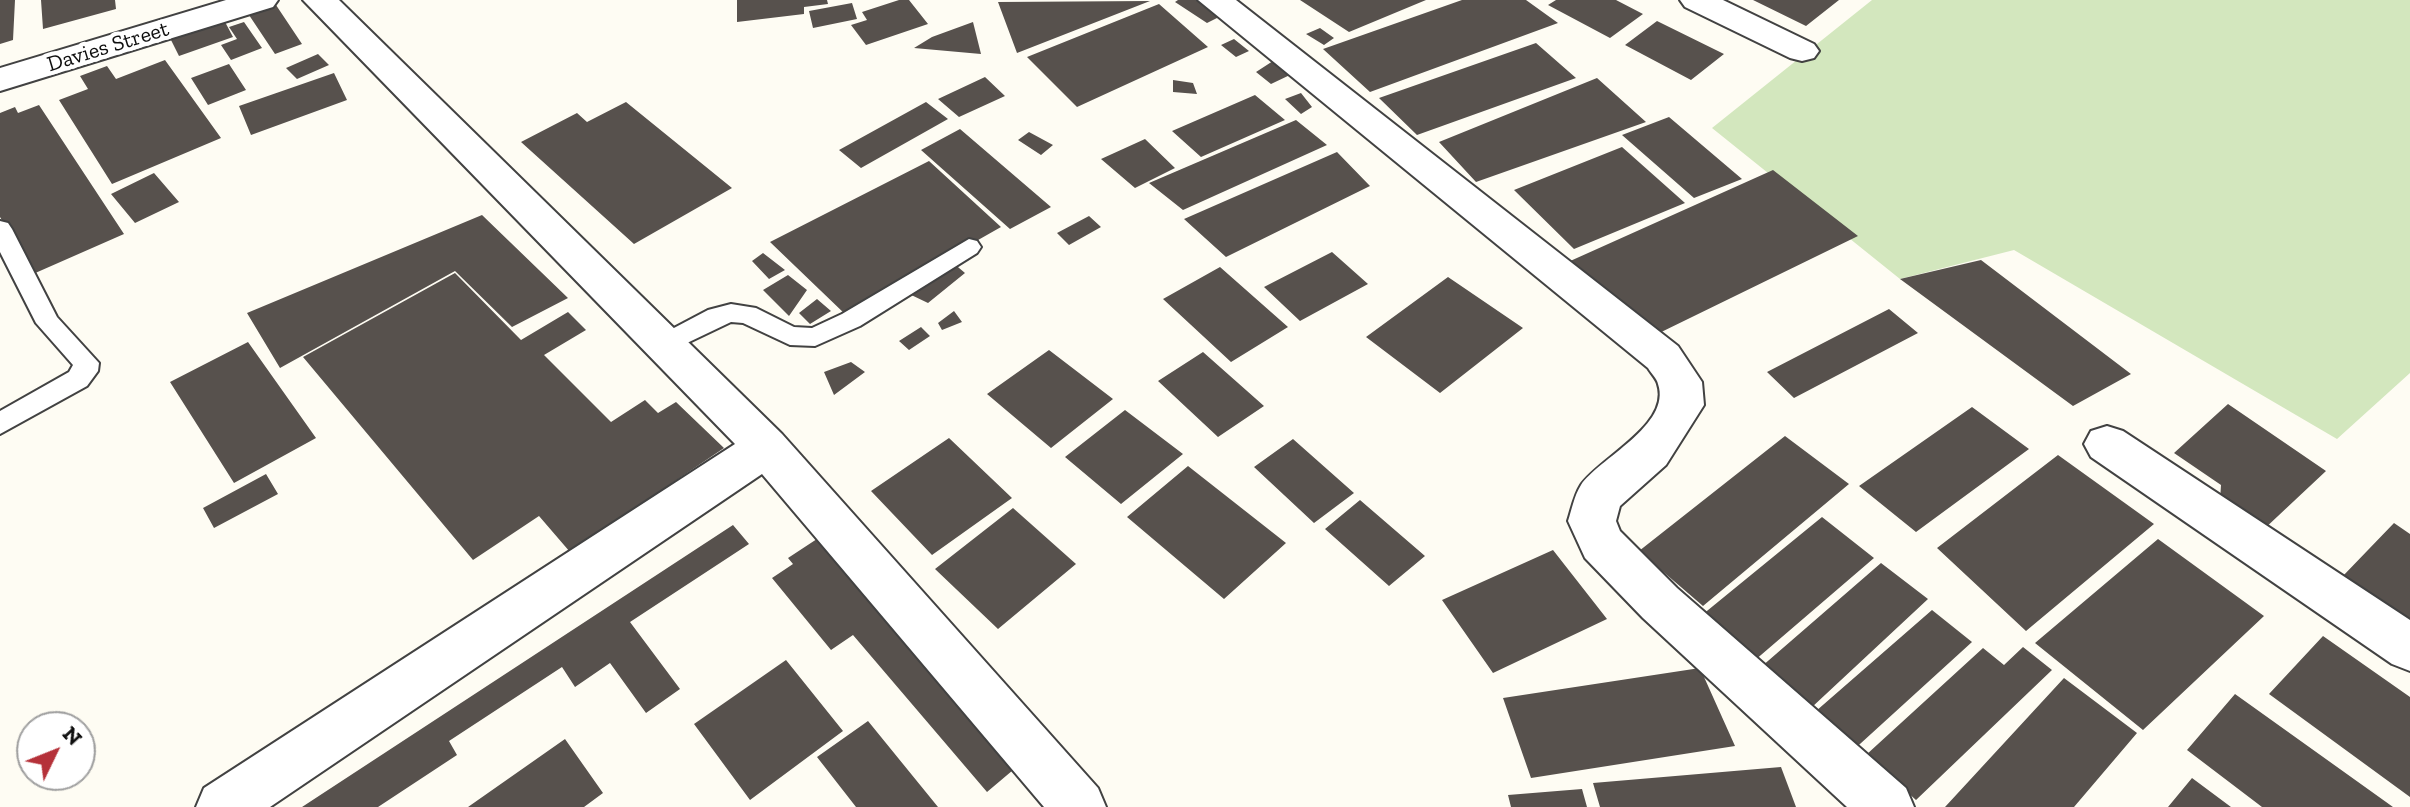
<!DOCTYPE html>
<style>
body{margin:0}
#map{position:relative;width:2410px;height:807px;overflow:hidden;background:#fefcf3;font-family:"Zilla Slab",serif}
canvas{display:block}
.north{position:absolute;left:16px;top:711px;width:80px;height:80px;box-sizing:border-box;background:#fff;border:2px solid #9f9f9f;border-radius:50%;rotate:47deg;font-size:22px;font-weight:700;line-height:32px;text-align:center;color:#0f0f0f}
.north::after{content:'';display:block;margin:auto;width:28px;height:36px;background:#b53139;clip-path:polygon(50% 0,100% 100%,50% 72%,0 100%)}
</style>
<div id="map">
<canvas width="2410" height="807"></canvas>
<div class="north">N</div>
</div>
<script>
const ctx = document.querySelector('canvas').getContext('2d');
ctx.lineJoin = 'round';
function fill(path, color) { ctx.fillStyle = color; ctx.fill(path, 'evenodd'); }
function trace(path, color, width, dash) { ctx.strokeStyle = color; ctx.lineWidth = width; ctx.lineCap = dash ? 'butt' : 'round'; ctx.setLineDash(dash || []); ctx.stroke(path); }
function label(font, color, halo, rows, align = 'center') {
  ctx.font = font + ' "Zilla Slab",serif'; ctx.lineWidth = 8; ctx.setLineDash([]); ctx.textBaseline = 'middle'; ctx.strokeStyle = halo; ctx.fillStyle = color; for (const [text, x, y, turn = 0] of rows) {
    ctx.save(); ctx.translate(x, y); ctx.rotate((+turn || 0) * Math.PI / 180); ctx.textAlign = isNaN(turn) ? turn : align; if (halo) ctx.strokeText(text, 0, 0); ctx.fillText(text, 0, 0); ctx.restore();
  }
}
fill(new Path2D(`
 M1872 0H2410V373L2337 439 2014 250 1900 279 1712 128Z`), '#d3e7be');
fill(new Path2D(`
 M0 0H15L13 40 0 44Z
 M41 0H115L116 9 43 29Z
 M737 0H827L828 4 804 7V14L737 22Z
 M899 0H909L928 24 866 45 851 25 867 20 862 12Z
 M1178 0H1197L1221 16 1207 23 1175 2Z
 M1300 0H1426L1349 32Z
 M1462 0H1526L1558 23 1370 92 1323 49Z
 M1556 0H1616L1643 14 1610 38 1548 5Z
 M1753 0H1839L1806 26Z
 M1150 1 1017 53 998 2Z
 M274 2 302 44 275 54 247 12Z
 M852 3 857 19 813 28 809 11Z
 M1159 4 1208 47 1077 107 1027 57Z
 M224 20 233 37 179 56 170 38Z
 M1657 21 1724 54 1691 80 1625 45Z
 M244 22 262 48 231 60 221 45 237 39 229 27Z
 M973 22 981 54 914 48 932 37Z
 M1320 28 1334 38 1324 45 1306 34Z
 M1234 39 1249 51 1236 57 1221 45Z
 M1536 43 1576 78 1417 135 1379 98Z
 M318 54 329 65 297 79 286 68Z
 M165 60 221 138 112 184 59 100 88 89 80 76 107 66 116 79Z
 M1273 61 1292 74 1271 84 1256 72Z
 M229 64 246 90 208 105 191 78Z
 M334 73 347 100 251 135 239 106Z
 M985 77 1005 96 959 117 938 99Z
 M1597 78 1646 122 1476 182 1439 142Z
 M1173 80 1193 83 1197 94 1173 92Z
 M1301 93 1312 107 1301 114 1285 99Z
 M1255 95 1285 120 1201 157 1172 131Z
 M626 102 732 188 634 244 521 142 577 113 587 122Z
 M926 102 948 119 861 168 839 150Z
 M39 105 124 234 33 274 0 217V113L15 107 18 113Z
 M1669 117 1742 179 1694 198 1622 135Z
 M1296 120 1327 145 1183 210 1149 183Z
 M960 129 1051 207 1010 229 921 150Z
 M1029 132 1053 145 1041 155 1018 140Z
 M1145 139 1175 168 1135 188 1101 159Z
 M1622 147 1685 203 1574 249 1514 190Z
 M1337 152 1370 186 1226 257 1184 219Z
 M929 161 1001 227 846 315 770 242Z
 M1773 170 1858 236 1649 338 1568 262Z
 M154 173 179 202 135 223 111 194Z
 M482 215 568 298 512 327 455 271 280 368 247 313Z
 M1089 216 1101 227 1069 245 1057 233Z
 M1332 252 1368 284 1300 321 1264 287Z
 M763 253 785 270 769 279 752 261Z
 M1981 260 2131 374 2073 406 1900 279Z
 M952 262 965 273 928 303 905 292Z
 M1220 267 1288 327 1231 362 1163 299Z
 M455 273 521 340 568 312 586 330 544 355 611 422 645 400 658 413 676 402 724 448 570 552 539 516 473 560 303 357Z
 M788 275 807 290 789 316 763 290Z
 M1448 277 1523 328 1440 393 1366 337Z
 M817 299 831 311 810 324 799 313Z
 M1889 309 1918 333 1794 398 1767 372Z
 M954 311 962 322 942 330 938 323Z
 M921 327 930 336 909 350 899 341Z
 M248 342 316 438 234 483 170 382Z
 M1049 350 1113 399 1051 448 987 394Z
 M1203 352 1264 406 1218 437 1158 381Z
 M851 362 865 372 834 395 824 372Z
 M2228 404 2326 471 2262 531 2220 501 2221 485 2174 453Z
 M1972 407 2029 449 1916 532 1859 486Z
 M1125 410 1183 454 1121 504 1065 457Z
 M1785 436 1849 484 1703 606 1639 551Z
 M949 438 1012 498 932 555 871 491Z
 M1293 439 1354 493 1314 523 1254 467Z
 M2058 455 2154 524 2026 631 1937 548Z
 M1188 466 1286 543 1224 599 1127 517Z
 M266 474 278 494 214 528 203 508Z
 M1360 500 1425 556 1389 586 1325 529Z
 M1013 508 1076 564 998 629 935 569Z
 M1822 517 1874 558 1754 661 1702 615Z
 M2394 523 2410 534V624L2341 578Z
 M733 525 749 544 630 622 680 689 646 713 610 663 575 687 562 667 449 741 457 755 378 807H302Z
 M820 537 1019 765 987 792 853 635 831 650 772 578 793 564 788 558Z
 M2158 539 2264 616 2143 730 2035 643Z
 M1553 550 1607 619 1493 673 1442 600Z
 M1881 563 1928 599 1811 708 1761 667Z
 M1932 610 1972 642 1849 754 1808 718Z
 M2323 636 2410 697V797L2269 694Z
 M2023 647 2052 670 1916 800 1866 755 1983 648 2004 665Z
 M786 660 843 731 750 800 694 724Z
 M1700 668 1735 746 1531 778 1503 698Z
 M2064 678 2137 733 2074 807H1945Z
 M2235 694 2393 807H2262L2187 750Z
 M868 721 938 807H856L817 757Z
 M565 739 603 793 584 807H468Z
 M1781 767 1796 807H1600L1593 783Z
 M2192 778 2231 807H2168Z
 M1582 789 1587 807H1511L1508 795Z`), '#57514d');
const service = new Path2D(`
 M0 221 8 223 12 229 57 317 99 363 98 371 87 386 0 434V411L69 372 73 365 36 323 0 252Z
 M969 239 977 241 981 247 977 253 860 326 815 346 790 345 743 323 731 322 664 354 655 352 651 345 655 338 708 310 731 304 756 308 794 327 812 328 842 314Z`);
const minor = new Path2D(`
 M303 0H339L782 434 1098 788 1106 807H1044L762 474 270 807H196L204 788 735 444Z
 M1198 0H1236L1678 346 1702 382 1704 405 1666 465 1620 506 1616 521 1620 531 1677 588 1906 788 1914 807H1847L1643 618 1585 558 1568 521C1572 509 1574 496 1581 485 1598 459 1672 425 1658 384 1657 379 1651 373 1648 368Z
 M1680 0H1723L1814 44 1819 51 1814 58 1802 61 1790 58 1685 7Z
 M2107 426 2123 431 2410 620V671L2392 664 2091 457 2084 444 2091 431Z`);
const tertiary = new Path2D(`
 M226 0H278L273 7 0 91V68Z`);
trace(service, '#424242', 4);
trace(minor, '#424242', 4);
trace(tertiary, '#424242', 4);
fill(service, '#fff');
fill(minor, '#fff');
fill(tertiary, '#fff');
label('22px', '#0f0f0f', '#fff', [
 ["Davies Street",108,47,-17]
]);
</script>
